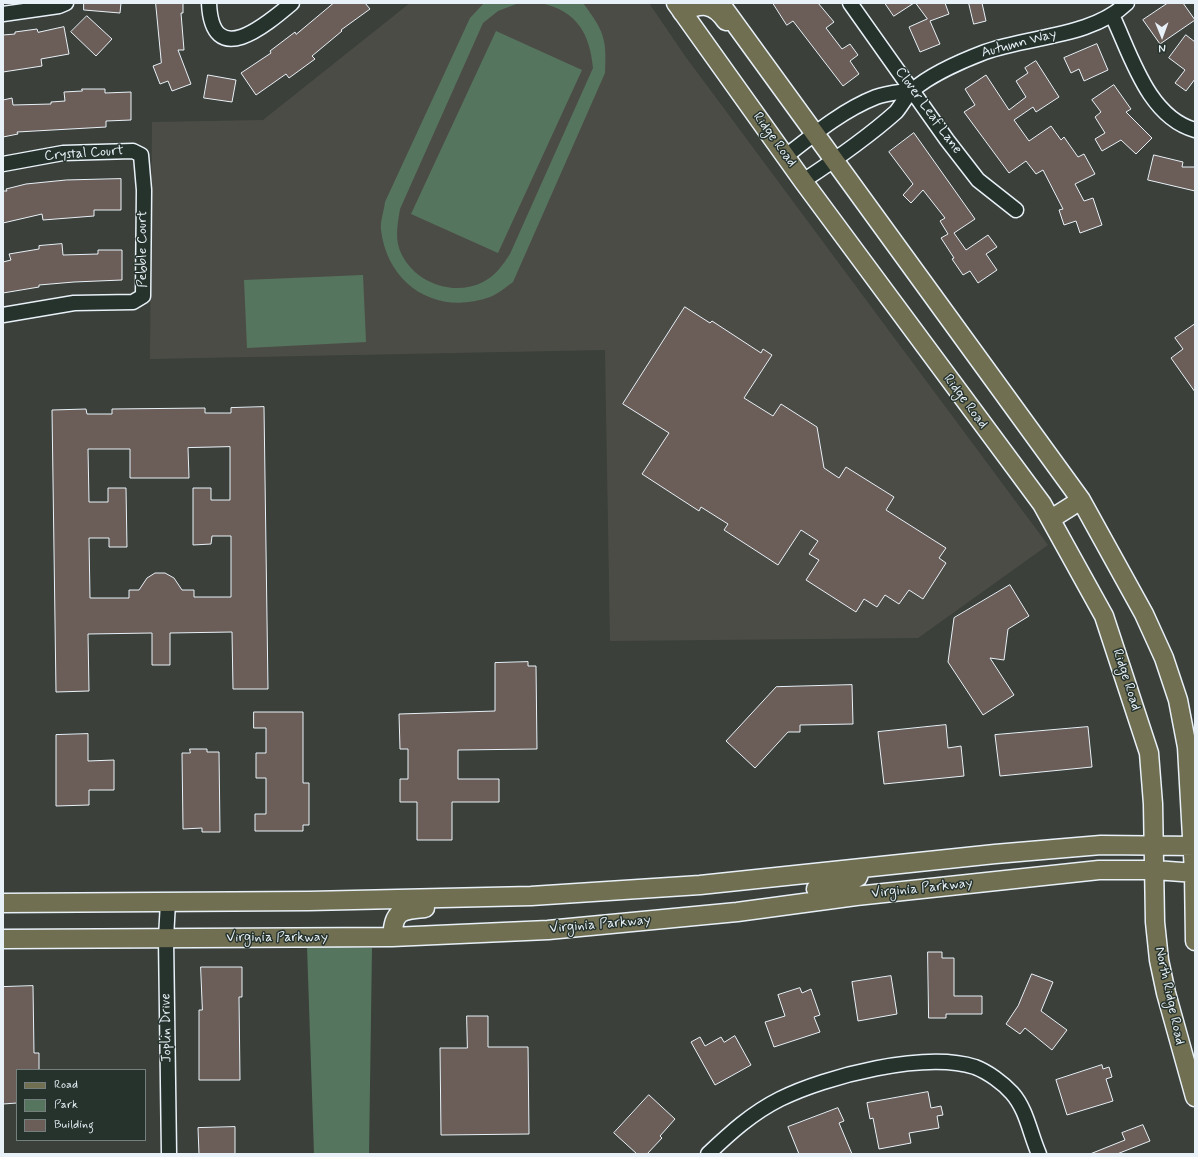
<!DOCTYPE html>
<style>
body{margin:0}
#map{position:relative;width:1198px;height:1157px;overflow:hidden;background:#3b403a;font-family:Mynerve,sans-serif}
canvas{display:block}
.frame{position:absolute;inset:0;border:4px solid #e8f1f8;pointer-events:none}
.legend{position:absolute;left:16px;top:1069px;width:130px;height:72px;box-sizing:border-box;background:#26332d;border:1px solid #747f7e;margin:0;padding:5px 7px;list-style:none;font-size:12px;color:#e8f1f8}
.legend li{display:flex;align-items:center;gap:8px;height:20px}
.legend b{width:20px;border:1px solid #747f7e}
.north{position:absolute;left:1142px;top:16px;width:40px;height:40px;-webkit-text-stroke:3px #26332d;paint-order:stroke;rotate:179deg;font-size:11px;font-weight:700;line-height:16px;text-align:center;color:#e8f1f8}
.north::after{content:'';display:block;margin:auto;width:14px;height:18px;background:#e8f1f8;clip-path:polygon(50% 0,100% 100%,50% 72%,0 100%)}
</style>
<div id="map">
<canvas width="1198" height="1157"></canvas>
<div class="frame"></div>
<ul class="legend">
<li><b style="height:5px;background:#716f52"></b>Road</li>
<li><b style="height:11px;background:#56755e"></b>Park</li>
<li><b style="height:11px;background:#6b5e59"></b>Building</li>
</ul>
<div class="north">N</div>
</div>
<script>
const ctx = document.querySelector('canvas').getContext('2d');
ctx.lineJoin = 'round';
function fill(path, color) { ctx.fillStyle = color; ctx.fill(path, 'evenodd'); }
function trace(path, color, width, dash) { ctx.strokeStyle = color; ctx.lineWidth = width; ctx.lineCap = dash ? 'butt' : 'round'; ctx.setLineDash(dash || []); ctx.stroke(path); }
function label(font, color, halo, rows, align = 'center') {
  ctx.font = font + ' Mynerve,sans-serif'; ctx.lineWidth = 3; ctx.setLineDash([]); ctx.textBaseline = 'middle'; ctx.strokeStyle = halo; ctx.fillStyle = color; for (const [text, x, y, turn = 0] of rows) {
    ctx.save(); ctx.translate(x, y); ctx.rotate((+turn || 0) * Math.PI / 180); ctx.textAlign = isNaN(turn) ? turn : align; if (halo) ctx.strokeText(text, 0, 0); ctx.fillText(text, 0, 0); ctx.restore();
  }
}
fill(new Path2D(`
 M410 3H649L685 56 1048 545 918 638 610 641 605 350 150 359 152 122 263 120Z`), '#4c4c47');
fill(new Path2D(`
 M484 3H519L498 11 483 23 400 209C398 222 395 235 399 248 410 281 452 298 483 282 495 276 503 265 510 254L593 68C590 34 577 11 541 3H583C604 31 607 39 605 73L513 282C506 287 498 294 490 297 437 316 388 286 381 230 380 221 384 211 385 202L470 18Z
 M496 31 582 70 498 253 411 214Z
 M363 275 366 342 247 348 244 280Z
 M307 946 372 948 369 1154H314Z`), '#56755e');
const building = new Path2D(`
 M84 3H121L120 13 84 10Z
 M156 3H183V13H181L184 50H178L191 84 172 91 168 81 160 84 153 66 161 63Z
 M334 3H365L370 9 341 30 342 31 312 56 315 59 289 78 286 74 256 95 241 73 271 53 270 51 295 32 296 34Z
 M773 3H818L834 22 826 28 842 49 850 44 858 55 850 61 859 74 843 86 793 21 787 25Z
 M885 3H914L894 16Z
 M916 3H945L949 14 930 21 940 44 920 52 909 27 927 19Z
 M969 3H982L986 21 974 24Z
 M1168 3H1183L1195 20 1160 44 1143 20Z
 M87 16 112 39 96 56 71 32Z
 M64 27 69 54 41 59 42 66 3 72V35L15 34V32L37 29 38 32Z
 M1186 35 1195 42V79L1186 91 1175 83 1185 70 1169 58Z
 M1097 44 1108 70 1084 81 1079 69 1071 73 1064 58Z
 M1036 61 1059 97 1036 112 1033 107 1014 120 1029 141 1051 126 1061 140 1064 137 1078 157 1084 154 1095 174 1075 184 1084 201 1093 198 1102 225 1080 233 1076 221 1064 225 1059 210 1063 209 1043 170 1036 174 1026 161 1009 173 964 112 975 105 965 89 986 75 1009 110 1026 97 1016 81 1028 73 1025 68Z
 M208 75 236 80 232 102 204 98Z
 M1114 85 1131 109 1126 112 1152 138 1136 154 1121 140 1102 151 1095 139 1105 133 1095 117 1101 112 1092 100Z
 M82 89H105V93L131 92V120L106 121V127L17 132 18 134 3 137V100L12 98 13 105 51 104V102L65 101 64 92 82 91Z
 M914 133 975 219 954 233 966 250 988 235 997 247 986 254 997 270 978 283 970 271 963 275 952 259 954 258 941 238 948 234 940 221 945 218 923 190 911 203 903 195 913 184 889 152Z
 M1154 155 1183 162 1182 167H1195V191L1148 180Z
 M121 179V210H94V216L43 220 42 214 3 223V191H7L6 189 26 184 66 180Z
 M62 244 63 255 98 254V250H122V280L74 282 39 285V287L3 293V262L11 260 9 254 39 249V246Z
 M685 307 710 323 712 321 761 353 763 349 772 355 744 398 773 416 781 404 817 427 824 468 839 478 846 467 894 497 886 510 946 548 939 558 946 563 923 599 909 590 899 604 885 595 877 607 864 599 856 612 806 580 819 560 809 554 818 541 801 530 778 565 724 530 728 524 701 507 699 511 642 474 669 433 623 404Z
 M1195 324V392L1171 358 1183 349 1175 338Z
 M264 407 268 689H233L232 632 170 633V665H152V633L88 634 89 691 56 692 52 410 86 409 87 414H112V409L205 408V413H231V408ZM230 447V500H211V488H193V545L211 544 212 536H231V597H194V590H182L174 578 165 573H155L147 578 139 590H129V598H90L89 538H109V547H127L126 488H108V502H89L88 449H130V478H189L188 448Z
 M1010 585 1029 616 1008 629 1004 660 990 658 1014 695 983 715 948 662 954 618Z
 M528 662V666H536L537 749 458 750V779H499V802H452V840H417V802H400V779H408V749H400L399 714 495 711V663Z
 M852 685 853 724 800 725V732H788L755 768 726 741 776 687Z
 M254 712H303V783H309V825H303V831H255V814H266V778H256V753H266V728H254Z
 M946 725 948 748 961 746 964 776 884 784 878 732Z
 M1088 727 1092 767 1000 776 995 735Z
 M88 734V761L114 760V790H89V805L56 806V735Z
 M190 749H207V752H219L220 832H202V828L183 829 182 753H190Z
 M928 952H942V958H954V996H982V1014H946V1018H929Z
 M201 967H242V997H239L240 1080H199V1010H202Z
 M1032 974 1053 982 1041 1011 1067 1030 1052 1050 1025 1028 1020 1034 1006 1024 1018 1006Z
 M891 976 897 1014 858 1021 852 982Z
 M33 986 34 1053H39V1070H17V1103L3 1104V987Z
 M800 988 802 993 811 989 820 1015 814 1017 820 1032 774 1047 765 1022 785 1016 778 995Z
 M467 1016H488V1047H528L529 1134 441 1135 440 1048H467Z
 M735 1036 751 1065 715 1085 691 1042 700 1037 705 1046 721 1037 724 1042Z
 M1102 1065 1103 1069 1109 1067 1112 1077 1106 1079 1113 1101 1067 1115 1056 1080Z
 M928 1092 931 1108 941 1106 943 1115 937 1116 939 1128 909 1133 911 1143 879 1149 873 1118 870 1119 867 1103Z
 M649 1095 675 1119 660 1136 662 1138 647 1154H637L614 1133Z
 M838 1108 844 1121 839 1123 852 1154H799L788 1127Z
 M1143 1125 1150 1141 1117 1154H1090L1125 1140 1122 1133Z
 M235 1127V1154H199L198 1128Z`);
fill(building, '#6b5e59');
trace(building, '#e8f1f8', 1);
const minor = new Path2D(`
 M209 3C212 71 266 25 292 3
 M850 3 947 140 978 180 1016 210
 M3 14 59 6 66 3
 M1112 15C1131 55 1148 117 1195 130
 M786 156C814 134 843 110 876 97 887 93 901 92 912 90
 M3 164 63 153 133 151 141 155 144 190 143 296 133 302 74 303 3 315
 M803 181C835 160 868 137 896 112 902 105 906 96 913 90 930 75 964 60 985 52 1029 36 1092 37 1127 3
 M168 902 166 938 169 1154
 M708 1154C730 1133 752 1113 780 1099 826 1076 925 1051 975 1067 988 1072 1003 1083 1012 1093 1027 1110 1030 1134 1039 1154`);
const major = new Path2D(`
 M676 3 803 181 1042 504 1104 616 1149 753 1153 804 1155 922 1159 960 1166 993 1195 1097
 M720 3 1081 500 1144 614 1164 658 1178 700 1187 747 1194 873 1195 941
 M682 12C701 3 713 2 726 21
 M1051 519 1081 500
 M816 889 849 882 858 877 861 868
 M3 903 309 901 531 896 700 885 995 854 1101 845 1195 846
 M392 937C394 911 400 910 425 908
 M3 939 392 937 548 930 737 912 856 896 1099 870H1155L1195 873`);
trace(minor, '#e8f1f8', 17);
trace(major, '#e8f1f8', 21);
trace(minor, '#26332d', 14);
trace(major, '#716f52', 18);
label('14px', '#e8f1f8', '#26332d', [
 ["Autumn Way",1019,44,-15],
 ["Clover Leaf Lane",928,111,54],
 ["Ridge Road",774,140,54],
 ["Crystal Court",84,154,-4],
 ["Pebble Court",143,249,-90],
 ["Ridge Road",965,402,53],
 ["Ridge Road",1126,680,72],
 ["Virginia Parkway",922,889,-6],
 ["Virginia Parkway",600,925,-5],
 ["Virginia Parkway",277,938],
 ["North Ridge Road",1169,996,78],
 ["Joplin Drive",167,1028,-91]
]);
</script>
